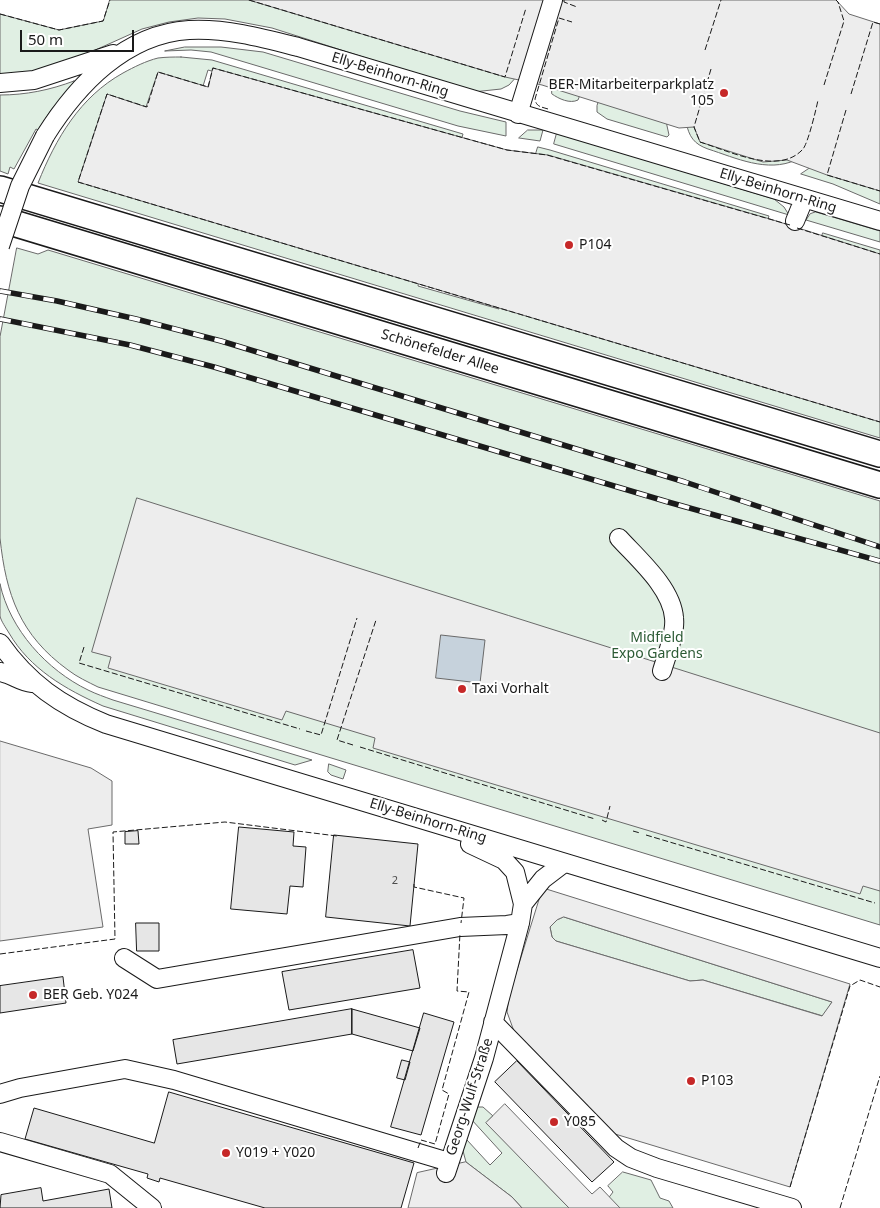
<!DOCTYPE html>
<meta charset="utf-8">
<style>
body{margin:0}
#map{position:relative;width:880px;height:1208px;overflow:hidden;background:#fff;font-family:"Noto Sans",sans-serif}
canvas{display:block}
.scale{position:absolute;left:20px;top:30px;width:114px;height:22px;box-sizing:border-box;border:2px solid #1a1a1a;border-top:0;padding-left:6px;font-size:15px;line-height:18px;white-space:nowrap;color:#1a1a1a;-webkit-text-stroke:4px #fff;paint-order:stroke}
</style>
<div id="map">
<canvas width="880" height="1208"></canvas>
<div class="scale">50 m</div>
</div>
<script>
const ctx = document.querySelector('canvas').getContext('2d');
ctx.lineJoin = 'round';
function fill(path, color) { ctx.fillStyle = color; ctx.fill(path, 'evenodd'); }
function trace(path, color, width, dash) { ctx.strokeStyle = color; ctx.lineWidth = width; ctx.lineCap = dash ? 'butt' : 'round'; ctx.setLineDash(dash || []); ctx.stroke(path); }
function label(font, color, halo, rows, align = 'center') {
  ctx.font = font + ' "Noto Sans",sans-serif'; ctx.lineWidth = 4; ctx.setLineDash([]); ctx.textBaseline = 'middle'; ctx.strokeStyle = halo; ctx.fillStyle = color; for (const [text, x, y, turn = 0] of rows) {
    ctx.save(); ctx.translate(x, y); ctx.rotate((+turn || 0) * Math.PI / 180); ctx.textAlign = isNaN(turn) ? turn : align; if (halo) ctx.strokeText(text, 0, 0); ctx.fillText(text, 0, 0); ctx.restore();
  }
}
const green = new Path2D(`
 M110 0H308L519 74 509 85 501 89 473 92 272 28 225 19 198 18 169 22 142 29 91 52 38 71 0 75V14L59 30 103 21Z
 M621 25 664 112 669 135 667 137 607 119 597 112V106Z
 M185 47H221L263 52 460 111 506 122V136L458 126 211 52 191 50 165 51Z
 M181 57 212 60 463 134 461 141 208 70 195 112 419 280 418 286 499 309 501 304 880 394V438L38 183C56 138 80 97 123 73 134 67 146 61 158 58 166 57 174 57 181 57Z
 M74 81 75 83 51 110 38 130 36 129 14 169 10 167 8 174 0 171V95C26 95 50 90 74 81Z
 M552 87 580 95 578 100C570 104 559 99 552 94Z
 M686 122 796 160C767 173 736 158 708 149 694 144 689 137 686 122Z
 M528 130H543L540 141 519 138Z
 M557 133 774 199 784 207 789 215 554 144Z
 M538 147 550 150 769 216 767 222 535 157Z
 M813 166 880 189V204L833 184 801 174Z
 M816 212 880 231V242L806 220 810 214Z
 M823 233 880 250V280L821 239Z
 M17 248 38 254 48 250 880 501V925L98 687C88 682 77 677 68 670 20 635 6 595 0 538V337Z
 M0 584C10 630 47 670 88 690 96 694 105 697 113 700L312 760 295 765 103 706C65 689 30 669 9 633 6 628 1 621 0 616 0 606 0 594 0 584Z
 M329 764 346 770 343 779 331 775 328 772Z
 M564 917 832 1002 823 1016 703 980 690 981 556 941 552 937 550 927 557 920Z
 M478 1107H483L493 1116 487 1123 569 1208H522L512 1197 466 1162 463 1151 465 1140H467L490 1165 502 1153 471 1119 475 1109Z
 M623 1172 651 1180 660 1198 669 1201 673 1208H615L607 1200 613 1192 608 1186Z`);
fill(green, '#e0efe3');
trace(green, '#6a6a6a', 1);
const parking = new Path2D(`
 M249 0H836L849 14 880 24V191L827 175 787 160 763 162 700 142 694 127 679 128 542 85 505 77Z
 M213 68 507 150 548 155 770 219 880 254V422L78 182 107 94 146 107 158 72 208 87Z
 M137 498 880 733V891L863 886 860 894 373 748 375 738 286 711 282 720 108 668 111 657 92 652Z
 M0 741 91 768 112 781V825L88 829 103 927 0 941Z
 M543 888 850 984 790 1187 615 1134 515 1034 507 1012 509 996ZM564 917 832 1002 822 1016 703 980 690 981 556 941 552 937 550 927 557 920Z
 M505 1104 592 1194 600 1187 620 1208H569L486 1123Z
 M466 1162 512 1197 522 1208H408L417 1173Z`);
fill(parking, '#ededed');
trace(parking, '#6a6a6a', 1);
const water = new Path2D(`
 M441 635 485 640 480 683 436 678Z`);
fill(water, '#c6d2dc');
trace(water, '#6a6a6a', 1);
const building = new Path2D(`
 M239 827 294 832 293 846 306 847 303 887 290 886 287 914 231 909Z
 M138 831 139 844H125V832Z
 M334 835 418 844 410 926 326 917Z
 M136 923H159V951H137Z
 M413 950 420 988 289 1010 282 972Z
 M63 977 66 1003 0 1013V986Z
 M352 1009 420 1028 413 1051 352 1034Z
 M352 1009V1034L177 1064 173 1040Z
 M424 1013 454 1022 421 1135 391 1127Z
 M402 1060 410 1062 405 1080 397 1078Z
 M517 1061 614 1162 592 1182 495 1082Z
 M169 1092 414 1163 401 1208H265L160 1178 159 1182 147 1178 148 1174 25 1139 34 1108 154 1143Z
 M41 1188 43 1201 109 1189 112 1208H0L1 1195Z`);
fill(building, '#e6e6e6');
trace(building, '#1a1a1a', 1);
const minor = new Path2D(`
 M0 83 34 80 113 54
 M518 114 553 0
 M45 136C77 85 125 34 189 30 226 28 263 38 298 47L880 221
 M795 221 804 199
 M619 538C638 559 672 588 674 618 676 633 666 657 662 671
 M0 643C28 683 61 706 106 724L880 958
 M0 672C12 674 20 682 32 683
 M523 904 543 879 564 863
 M124 958 157 979 460 927 507 925 520 923
 M493 1022 616 1148 631 1158 657 1168 792 1208
 M0 1094 20 1088 125 1069 174 1080 449 1162
 M0 1142 110 1174 152 1208
 M446 1173 484 1058 520 923 523 904 515 872 504 860 470 844`);
const highway = new Path2D(`
 M0 189 880 454
 M0 219 880 485`);
trace(minor, '#1a1a1a', 20);
trace(highway, '#1a1a1a', 28);
trace(minor, '#fff', 18);
trace(highway, '#fff', 25);
const rail = new Path2D(`
 M0 291 57 301 136 319 221 341 685 482 880 547
 M0 319 130 345 214 367 668 502 880 561`);
trace(rail, '#1a1a1a', 5.5);
trace(rail, '#fff', 4, [11]);
const minorBridge = new Path2D(`
 M0 246 20 186 45 136`);
trace(minorBridge, '#1a1a1a', 20, []);
trace(minorBridge, '#fff', 18);
trace(new Path2D(`
 M249 0 505 77 526 8
 M564 0V2L577 7
 M0 14 59 30 103 21 110 0
 M705 50 721 0
 M711 69 694 127 700 142C729 151 779 176 803 149 808 143 816 110 818 100
 M824 85 844 21 838 2 836 0
 M851 94 873 22 880 24
 M548 109C542 107 536 107 535 99L559 18 572 22
 M846 110 827 175 880 191
 M790 225 547 155 507 150 213 68 208 87 158 72 147 107 107 94 78 182 880 422
 M797 228 880 254
 M84 647 79 663 300 729
 M306 731 321 735 357 618
 M353 745 337 740 376 620
 M360 747 595 819
 M602 820 606 822 610 806
 M633 831 640 833
 M646 835 875 903
 M414 884V887L464 898 461 923
 M0 954 115 939 113 832 225 822 337 836
 M418 1148 421 1140 435 1144 449 1094 442 1090 469 992 457 991 460 933
 M790 1187 850 986 860 980 880 987
 M840 1208 880 1076`), '#1a1a1a', 1, [6, 2.5]);
for (const [x, y, r, color] of [
 [724,93,5,"#c62828"],
 [569,245,5,"#c62828"],
 [462,689,5,"#c62828"],
 [33,995,5,"#c62828"],
 [691,1081,5,"#c62828"],
 [554,1122,5,"#c62828"],
 [226,1153,5,"#c62828"]
]) { const dot = new Path2D(); dot.arc(x, y, r, 0, 2 * Math.PI); ctx.fillStyle = color; ctx.fill(dot); trace(dot, '#fff', 2); }
label('11px', '#4d4d4d', null, [
 ["2",395,881]
]);
label('14px', '#1a1a1a', '#fff', [
 ["Elly-Beinhorn-Ring",390,75,17],
 ["Elly-Beinhorn-Ring",778,191,17],
 ["Schönefelder Allee",440,352,17],
 ["Elly-Beinhorn-Ring",428,821,17],
 ["Georg-Wulf-Straße",470,1097,-72]
]);
label('14px', '#1a1a1a', '#fff', [
 ["BER-Mitarbeiterparkplatz",714,85,"right"],
 ["105",714,101,"right"],
 ["P104",579,245],
 ["Taxi Vorhalt",472,689],
 ["BER Geb. Y024",43,995],
 ["P103",701,1081],
 ["Y085",564,1122],
 ["Y019 + Y020",236,1153]
], 'left');
label('14px', '#2b5a34', '#fff', [
 ["Midfield",657,638],
 ["Expo Gardens",657,654]
]);
</script>
